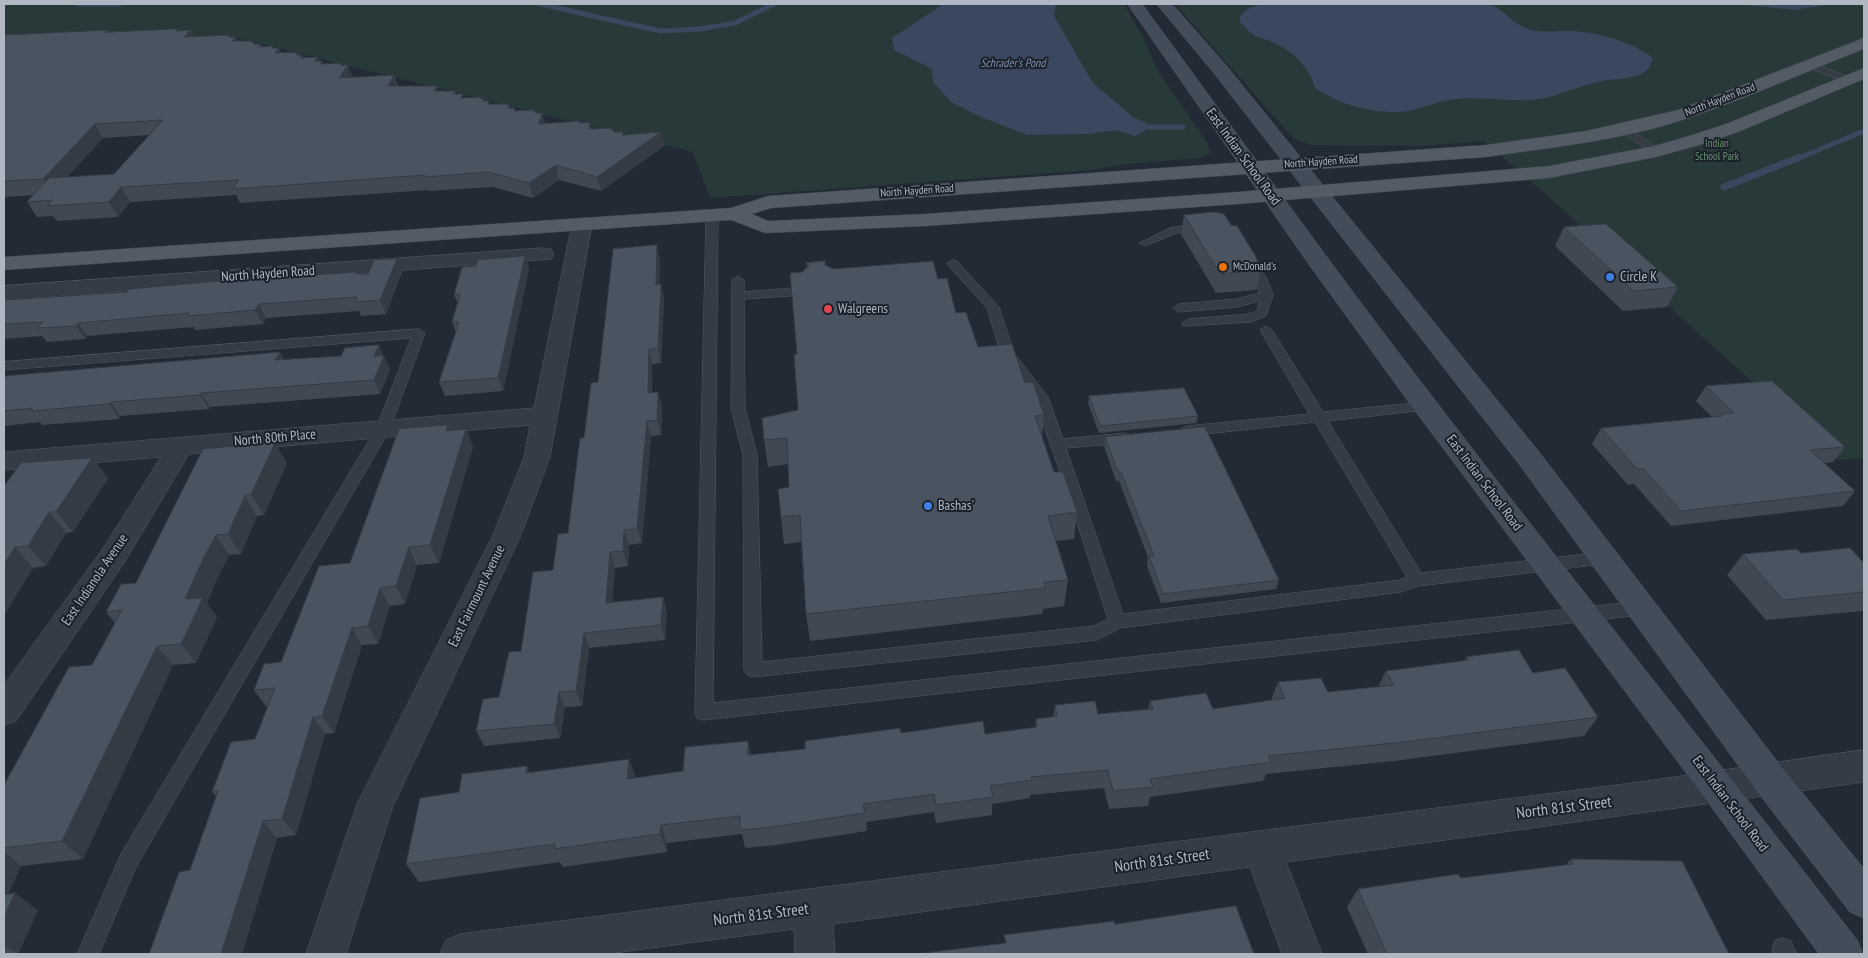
<!DOCTYPE html>
<style>
body{margin:0}
#map{position:relative;width:1868px;height:958px;overflow:hidden;background:#222a35;font-family:"PT Sans Narrow",sans-serif}
canvas{display:block}
.frame{position:absolute;inset:0;border:5px solid #b0b7c3;pointer-events:none}
</style>
<div id="map">
<canvas width="1868" height="958"></canvas>
<div class="frame"></div>
</div>
<script>
const ctx = document.querySelector('canvas').getContext('2d');
ctx.lineJoin = 'round';
function fill(path, color) { ctx.fillStyle = color; ctx.fill(path, 'evenodd'); }
function trace(path, color, width, dash) { ctx.strokeStyle = color; ctx.lineWidth = width; ctx.lineCap = dash ? 'butt' : 'round'; ctx.setLineDash(dash || []); ctx.stroke(path); }
function label(font, color, halo, rows, align = 'center') {
  ctx.font = font + ' "PT Sans Narrow",sans-serif'; ctx.lineWidth = 4; ctx.setLineDash([]); ctx.textBaseline = 'middle'; ctx.strokeStyle = halo; ctx.fillStyle = color; for (const [text, x, y, turn = 0] of rows) {
    ctx.save(); ctx.translate(x, y); ctx.rotate((+turn || 0) * Math.PI / 180); ctx.textAlign = isNaN(turn) ? turn : align; if (halo) ctx.strokeText(text, 0, 0); ctx.fillText(text, 0, 0); ctx.restore();
  }
}
fill(new Path2D(`
 M4 4H1124L1143 37 1158 71 1207 142 1210 153 1199 158 1128 164 1090 170 710 198 693 152 230 36 4 46Z
 M1175 4H1864V458L1838 460 1542 191 1484 141 1420 146 1309 145 1293 138Z`), '#273939');
fill(new Path2D(`
 M943 4H1056L1054 16 1093 83 1133 117 1149 124 1145 131 1135 136 1116 130 1089 134 1027 135 983 118 951 102 933 82 932 69 894 50 892 38Z
 M1263 4H1491C1504 11 1514 24 1528 29 1543 34 1559 30 1574 31 1602 33 1631 42 1653 58 1651 63 1650 68 1646 71 1634 80 1616 78 1602 81 1578 85 1557 98 1532 100 1504 102 1477 95 1449 100 1427 104 1415 113 1390 112 1362 111 1338 103 1315 88 1308 65 1293 51 1270 41 1265 39 1259 38 1255 36 1249 32 1245 27 1240 22V16L1247 9Z
 M1738 4H1832L1794 10Z`), '#39485e');
trace(new Path2D(`
 M78 4H120
 M540 4 660 31 700 29 735 23 774 4
 M1148 127H1183
 M1797 159 1864 131`), '#39485e', 5);
trace(new Path2D(`
 M1724 187 1800 157`), '#39485e', 7);
const lane = new Path2D(`
 M1810 62 1851 78 1853 80 1848 83 1845 82 1807 67V63Z
 M1625 126 1660 149V153H1652L1621 131V127Z
 M712 213 718 216 713 703 1641 601 1647 603 1649 608 1647 613 1641 615 704 720 697 718 695 712 706 216Z
 M1203 223 1209 226 1207 228 1177 233 1145 246 1139 243 1170 228Z
 M1249 256 1253 257 1267 279 1273 295 1266 316 1251 322 1183 326 1182 323 1188 319 1249 314 1257 311 1259 301 1237 307 1179 312 1173 308 1179 304 1237 299 1259 293 1255 279 1243 260Z
 M953 260 957 261 999 307 1014 353 1048 397 1063 439 1125 433 1130 435 1132 438 1130 441 1125 443 1066 448 1123 614 1400 580 1407 577 1315 422 1187 436 1182 434 1180 431 1182 428 1187 426 1309 414 1260 330 1266 326 1272 330 1323 412 1425 402 1430 403 1432 406 1430 409 1425 410 1328 421 1421 573 1603 552 1609 554 1611 558 1609 562 1603 564 1418 586 1401 592 1120 628 1097 640 753 677 747 675 744 670 743 455 731 408 732 280 738 276 744 280V292L804 287 810 291 804 295 744 299 745 408 757 455 762 662 1094 626 1108 619 1069 498 1034 398 1001 354 987 308 947 264Z
 M419 329 425 333 390 429 136 867 99 954H77L121 854 376 429 411 338 4 370V362Z
 M1783 938 1791 941 1797 954H1774L1772 949 1775 941Z`);
const street = new Path2D(`
 M582 218 589 220 592 224 550 457 521 535 393 806 346 954H306L357 804 493 535 524 457 530 425 189 454 124 563 16 721 4 725V685L104 547 161 457 4 470V452L534 408 572 224 575 220Z
 M543 248 551 249 554 254 551 259 4 300V286Z
 M1864 750V782L1286 862 1322 954H1282L1250 867 833 924 835 954H795L794 929 606 954H440L446 940 460 934 1647 781Z`);
const secondary = new Path2D(`
 M1128 4H1142C1239 136 1334 270 1434 399 1573 581 1717 759 1857 940L1863 954H1819L1705 798 1416 412 1308 263Z
 M1157 4H1172L1225 64 1539 452 1783 769 1864 869V918L1850 912 1757 791 1519 464 1213 72Z`);
const primary = new Path2D(`
 M1864 38V49C1807 71 1750 97 1691 117 1626 140 1554 147 1486 157L771 208 752 214 768 221 925 214 1238 192 1549 166 1654 146 1689 136 1726 124 1864 68V79L1738 132 1703 144 1656 157 1549 178 1238 204 925 226 765 233 731 220 4 270V257L731 208 768 196 1486 145 1586 131 1678 110Z`);
trace(lane, '#535a64', 1);
trace(street, '#535a64', 1);
trace(secondary, '#535a64', 1);
trace(primary, '#3e4550', 1);
fill(lane, '#353c46');
fill(street, '#353c46');
fill(secondary, '#434c59');
fill(primary, '#535b66');
fill(new Path2D(`
 M178 29 179 31 191 30 194 37H236L238 41H252V42H254L255 44H260L262 46 274 48H279L281 52 298 53 299 55H302L303 58 320 61 324 64 348 65 352 77 394 75 398 86 439 91H455L456 94 465 98 481 99 490 104H507V105L511 108 516 111 534 110 535 112H537V113H542L545 124 590 122 591 129 614 132 624 135 661 132 664 146 601 191 559 180 533 198 493 187 429 191V190L240 203 236 195 130 202 118 217 57 221 53 216 37 217 27 202 34 195 4 197V35L108 30V32ZM149 135 114 174 67 177 103 138Z
 M1184 215 1231 225 1261 270 1256 290 1216 293 1181 234Z
 M1564 227 1678 287 1667 307 1623 311 1555 246Z
 M525 256 529 269 503 391 445 396 439 382 456 332 452 322 458 304 454 295 476 266Z
 M660 260 659 284H661L664 299 661 363 652 364V393L658 392 662 407 661 435 651 436 642 543 629 545 628 566 615 568 612 602 663 597 667 612 665 640 589 648 582 706 565 707 560 738 484 746 476 731 499 697 521 651 568 533 584 438 598 382Z
 M806 263 826 266 833 269 938 279 956 313 978 347 1025 383 1044 415 1042 438 1054 472 1077 512 1074 539 1056 541 1068 580 1064 606 1043 609 1042 614 810 641 806 614 801 542 784 544 781 517 789 487 788 464 768 467 764 440 798 410 797 354 802 272 807 268Z
 M357 272 358 274 402 272 386 314 361 316 359 311 266 318 263 324 195 330 194 327 87 336 85 339 47 342 42 336 4 339V300L127 292Z
 M379 345 390 370 380 394 210 407 209 409 120 416 119 419 42 425 40 422 4 426V376L280 352 284 360 341 356Z
 M1706 386 1845 447 1833 462 1824 463 1855 491 1843 506 1671 526 1634 484 1628 485 1592 444 1601 428 1712 417 1696 401Z
 M1089 396 1198 416 1196 423 1099 433 1088 403Z
 M448 425 450 431 466 429 473 447 439 563 417 565 405 604 390 606 378 644 362 645 334 733 325 734 296 835 277 838 242 954H149L190 870 217 797 212 792 255 739 267 708 254 690 281 662Z
 M1105 437 1279 580 1276 589 1161 603 1147 566 1148 557 1119 481H1116L1104 446Z
 M92 458 108 478 73 532 66 533 46 566 33 568 4 615V486Z
 M287 463 264 515 257 516 241 554 229 555 217 579 207 603 217 617 196 663 173 665 83 859 21 866 8 894 38 910 18 954H4V785L92 665 115 623 106 612 136 583Z
 M1801 553 1864 563V611L1766 620 1727 575 1743 554Z
 M1467 657 1533 673 1598 717 1584 736 1394 761 1266 774 1263 781 1150 797 1148 806 1109 809 1104 788 1030 795V798L992 804V815L936 823 934 812 866 822 867 831 776 845 745 848 742 834 667 843V852L563 867 560 862 419 882 406 864 459 792 530 772 636 778 683 771 748 741 751 755 805 749 901 733 985 734 1035 727 1036 719 1053 717 1055 705 1098 714 1148 709 1150 701 1213 709 1271 700 1278 682 1328 692 1378 687 1386 671 1464 661Z
 M1571 859 1729 954H1368L1347 907 1358 889 1461 878 1566 865Z`), '#404853');
fill(new Path2D(`
 M191 30 197 43 184 37Z
 M230 35 232 41 236 37 242 50 238 54 235 49 234 50 228 37Z
 M273 46 276 52 279 48 285 61 272 48Z
 M318 57 321 63 322 61 328 74 314 61Z
 M341 63 344 71 348 65 353 78H339Z
 M394 75 398 88 388 86Z
 M437 86 441 99 434 91Z
 M537 112 540 122 542 113 546 127 543 138 536 113Z
 M95 124 103 138 53 193 43 179Z
 M661 132 664 146 601 191 597 177Z
 M556 165 559 180 533 198 529 183Z
 M121 187 130 202 118 217 109 202Z
 M657 245 660 260 659 299 656 285Z
 M525 256 529 269 503 391 498 378Z
 M397 259 402 272 386 314 380 300Z
 M661 284 664 299 661 363 658 348Z
 M259 304 266 318 263 324 255 310Z
 M78 323 87 336 85 339 76 326Z
 M379 345 390 370 380 394 374 380V356Z
 M649 349 652 364 651 408 648 393Z
 M280 352 287 366 275 360Z
 M658 392 662 407 661 435 657 420Z
 M201 393 210 407 209 409 200 395Z
 M111 402 120 416 119 419 109 404Z
 M647 421 651 436 642 543 637 528Z
 M448 425 455 443 446 431Z
 M466 429 473 447 439 563 430 545Z
 M275 443 287 463 264 515 251 495Z
 M92 458 108 478 73 532 56 512Z
 M245 496 257 516 241 554 228 534Z
 M49 512 66 533 46 566 28 546Z
 M624 530 629 545 628 566 623 551Z
 M216 535 229 555 217 579 207 603 217 617 196 663 181 644 185 599 203 559Z
 M15 547 33 568 4 615V564Z
 M409 547 417 565 405 604 396 586Z
 M610 552 615 568 611 618 606 603Z
 M380 588 390 606 378 644 368 626Z
 M663 597 667 612 665 640 661 625Z
 M352 628 362 645 334 733 322 716Z
 M584 633 589 648 582 706 576 691Z
 M157 646 173 665 83 859 62 841Z
 M559 692 565 707 560 738 554 724Z
 M313 717 325 734 296 835 282 819Z
 M748 741 752 760 748 755Z
 M629 759 636 777 627 779Z
 M527 766 536 785 526 773Z
 M263 821 277 838 242 954H221Z
 M661 825 667 843V852L660 834Z
 M4 852 21 866 4 903Z
 M15 893 38 910 18 954 4 945V918Z`), '#343b44');
const building = new Path2D(`
 M178 29 176 31 191 30 184 37 230 35 228 37H236L232 41H252L251 42H254L253 44H260L258 47 273 46 272 48H279L275 53 296 52 294 53H298L296 55H302L300 58 318 57 314 61H322L320 64 341 63V65H348L339 78 394 75 388 86H437L434 91H455L453 94H463L461 98 481 97 480 99 484 98 483 101H489L488 104H507L506 105H510L508 108H515L514 111 534 110 533 112H537L536 113H542L539 124 580 121V123L590 122 589 129 611 128 614 132H623V135L661 132 597 177 556 165 529 183 488 172 424 177 425 175 233 189 239 180 121 187 109 202 47 206 53 200 27 202 49 178 114 174 163 120 95 124 43 179 4 181V35L108 30 106 32Z
 M1215 212 1224 214 1231 225 1237 226 1255 255 1261 270 1220 274 1184 215Z
 M1606 224 1678 287 1634 291 1564 227Z
 M657 245 656 285 661 284 658 348 649 349 648 393 658 392 657 420 647 421 637 528 624 530 623 551 610 552 606 603 663 597 661 625 584 633 576 691 559 692 554 724 476 731 483 699 499 697 509 652 521 651 533 572 553 570 558 534 568 533 580 438H584L591 383 598 382 613 249Z
 M525 256 498 378 439 382 459 322H452L460 294 454 295 462 267 476 266 478 260Z
 M397 259 380 300 355 302 357 297 259 304 255 310 187 316 189 313 78 323 76 326 37 328 43 322 4 324V300L127 292 129 289 208 282 357 272 356 274H368L374 260Z
 M825 261V265L833 269 933 261 938 279 947 278 956 313 966 312 978 347 1012 344 1025 383 1033 382 1044 415 1035 416 1054 472H1063L1077 512 1048 516 1068 580 1044 582 1045 588 806 614 800 515 781 517 778 489 789 487 787 438 764 440 762 418 798 410 794 355 797 354 790 273 802 272 809 266 806 263Z
 M379 345 374 356H384L374 380 201 393 200 395 111 402 109 404 31 411 33 408 4 411V376L280 352 275 360 341 356 345 348Z
 M1772 381 1845 447 1810 450 1855 491 1681 511 1644 469H1637L1601 428 1723 416 1721 414 1734 413 1706 386Z
 M1184 388 1198 416 1100 426 1089 396Z
 M448 425 446 431 466 429 430 545 409 547 396 586 380 588 368 626 352 628 322 716 313 717 282 819 263 821 221 954H149L179 872 190 870 218 791 212 792 231 742 255 739 275 688 254 690 264 664 281 662 319 566 350 563 399 429Z
 M1205 427 1279 580 1163 594 1149 556H1154L1121 472H1118L1105 437Z
 M275 443 251 495 245 496 228 534 216 535 203 559 185 599 203 598 181 644 157 646 62 841 4 848V785L69 667 92 665 122 610 106 612 121 584 136 583 203 449Z
 M92 458 56 512H49L28 546 15 547 4 564V486L21 463Z
 M1850 548 1864 563V592L1783 600 1743 554 1797 549 1801 553Z
 M1519 650 1533 673 1565 668 1598 717 1404 742 1268 756 1271 762 1150 779 1153 787 1113 791 1108 770 1031 777 1032 780 990 786 993 797 936 805 934 794 863 804 865 813 772 827 740 830V816L661 825 660 834 554 849 555 844 406 864 420 798 459 792 462 774 527 766 526 773 629 759 627 779 683 771 685 747 748 741V755L805 749V741L900 728 901 733 983 721 985 734 1037 727 1036 719 1057 716 1055 705 1095 701 1098 714 1153 709 1150 701 1206 693 1213 709 1285 698 1278 682 1321 678 1328 692 1394 685 1386 671 1469 660 1467 657Z
 M1571 859 1682 861 1729 954H1387L1358 889 1458 874 1461 878 1573 864Z
 M15 893 4 918V895Z
 M1236 906 1254 954H916L1006 943 1004 935 1114 921 1115 924Z`);
fill(building, '#4a5461');
trace(building, '#343b44', 1);
for (const [x, y, r, color] of [
 [1223,267,5,"#e8710a"],
 [1610,277,5,"#3f7fe0"],
 [828,309,5,"#e0444e"],
 [928,506,5,"#3f7fe0"]
]) { const dot = new Path2D(); dot.arc(x, y, r, 0, 2 * Math.PI); ctx.fillStyle = color; ctx.fill(dot); trace(dot, '#1b212b', 2); }
label('11px', '#b0b7c3', '#1b212b', [
 ["North Hayden Road",1720,100,-21],
 ["North Hayden Road",1321,162,-4],
 ["North Hayden Road",917,191,-4]
]);
label('11px', '#699172', '#1b212b', [
 ["Indian",1717,144],
 ["School Park",1717,157]
]);
label('11px', '#b0b7c3', '#1b212b', [
 ["McDonald's",1233,267]
], 'left');
label('italic 12px', '#7a8ea9', '#1b212b', [
 ["Schrader's Pond",1013,64]
]);
label('14px', '#b0b7c3', '#1b212b', [
 ["East Indian School Road",1243,157,54],
 ["North Hayden Road",268,274,-4],
 ["North 80th Place",275,438,-5],
 ["East Indian School Road",1484,483,53],
 ["East Indianola Avenue",95,580,-56],
 ["East Fairmount Avenue",477,596,-64],
 ["East Indian School Road",1730,804,53]
]);
label('14px', '#b0b7c3', '#1b212b', [
 ["Circle K",1620,277],
 ["Walgreens",838,309],
 ["Bashas'",938,506]
], 'left');
label('16px', '#b0b7c3', '#1b212b', [
 ["North 81st Street",1564,808,-7],
 ["North 81st Street",1162,861,-8],
 ["North 81st Street",761,915,-7]
]);
</script>
